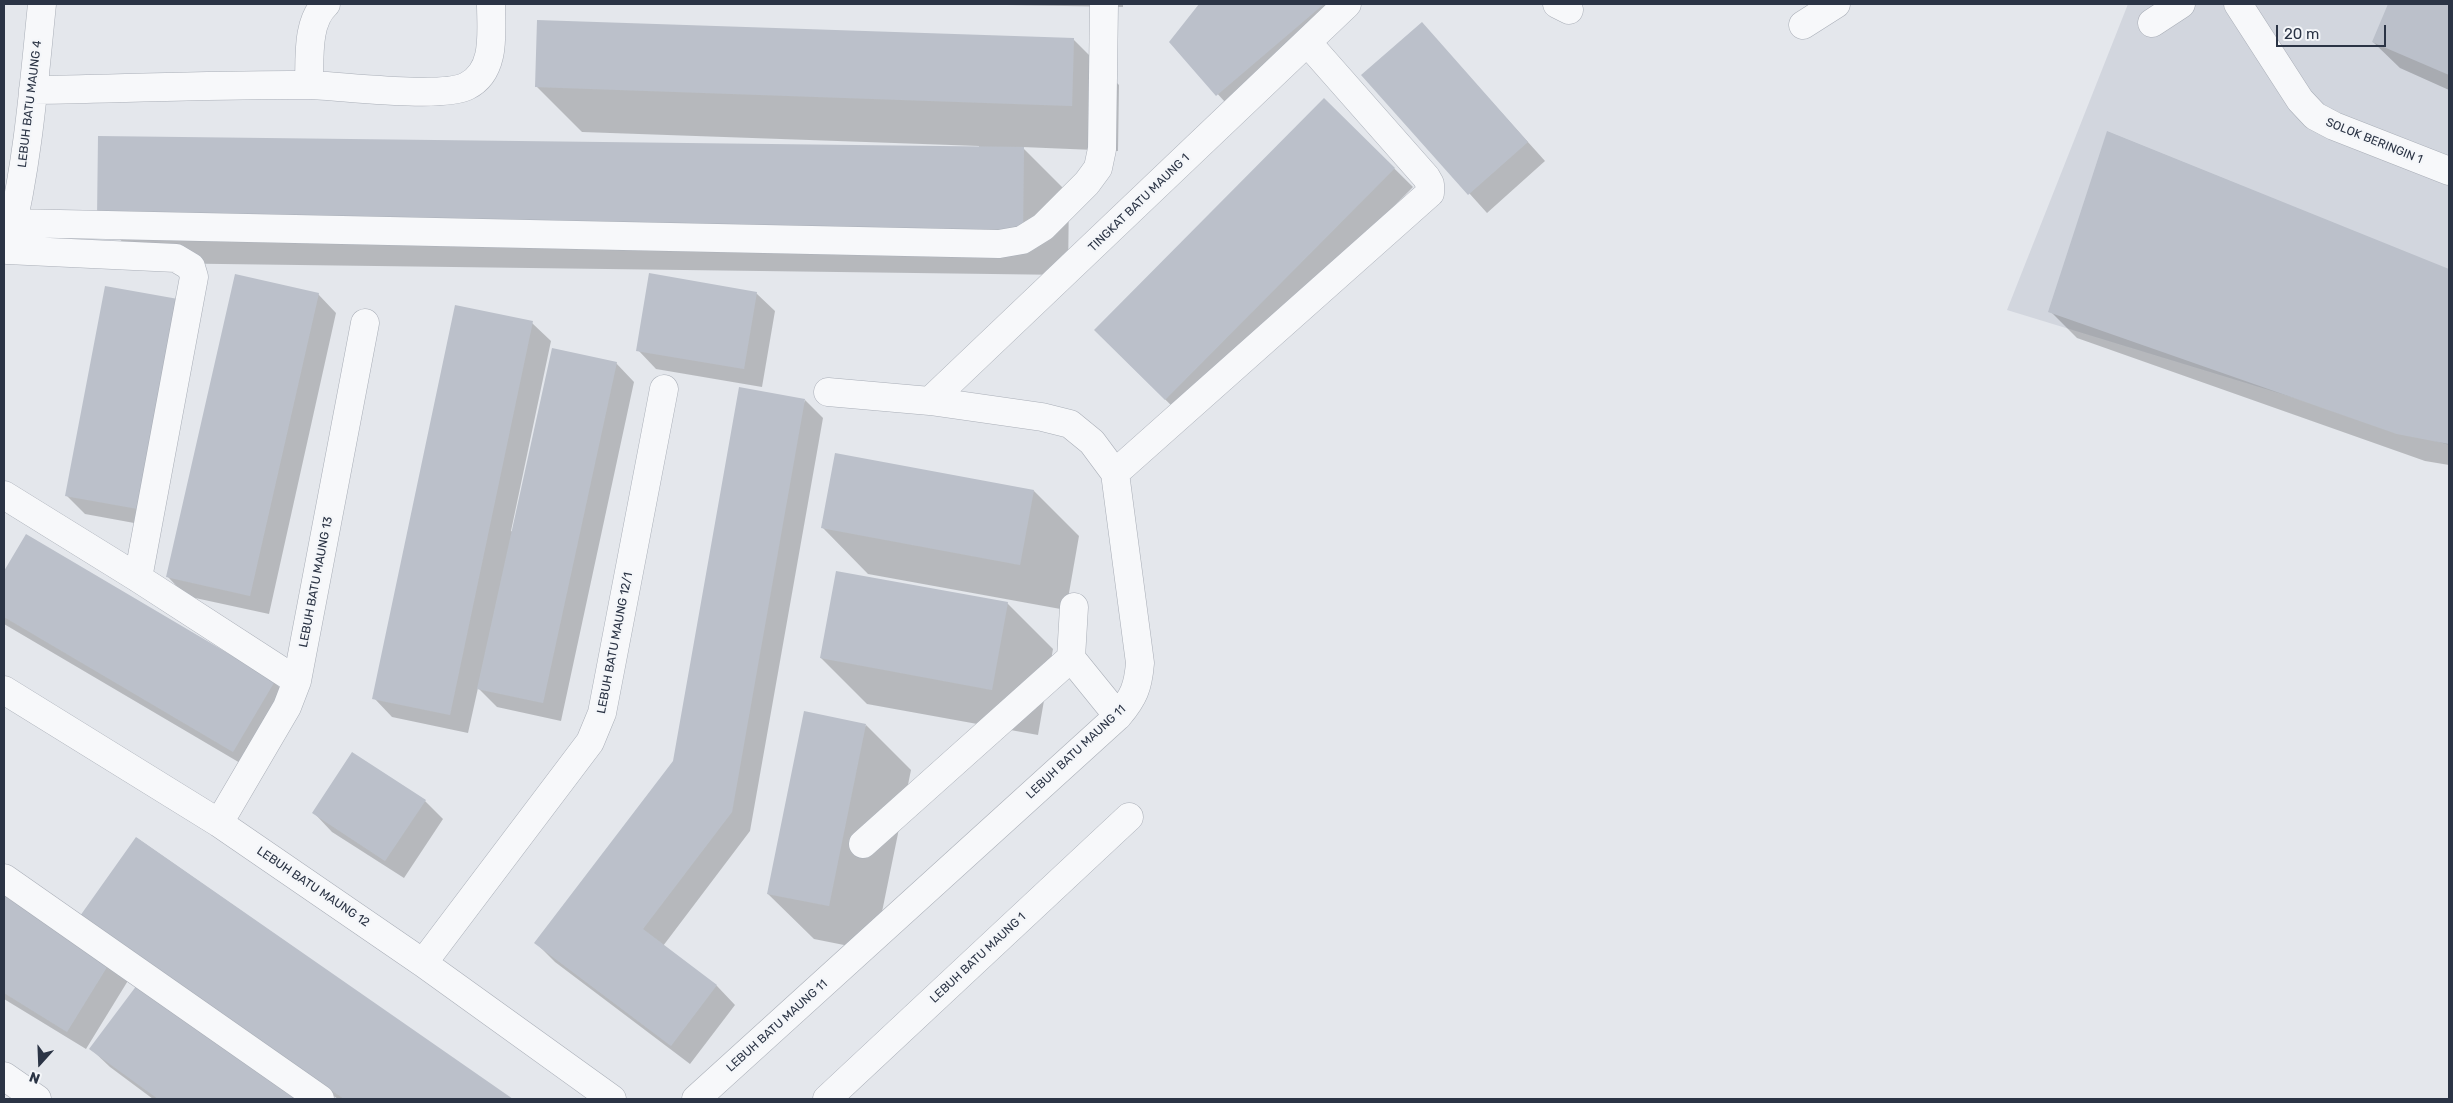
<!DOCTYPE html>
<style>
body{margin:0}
#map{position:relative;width:2453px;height:1103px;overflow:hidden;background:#e4e7ec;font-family:Rubik,sans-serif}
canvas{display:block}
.frame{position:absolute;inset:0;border:5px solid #2b3445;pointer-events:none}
.north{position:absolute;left:15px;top:1038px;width:50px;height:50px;-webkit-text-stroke:4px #f4f6f9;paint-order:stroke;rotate:200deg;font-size:14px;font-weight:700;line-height:20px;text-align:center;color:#2b3445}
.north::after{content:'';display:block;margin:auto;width:18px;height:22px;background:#2b3445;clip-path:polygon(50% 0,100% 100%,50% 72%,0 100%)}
.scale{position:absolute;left:2276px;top:25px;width:110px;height:22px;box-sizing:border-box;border:2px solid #2b3445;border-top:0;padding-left:6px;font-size:15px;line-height:18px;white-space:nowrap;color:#2b3445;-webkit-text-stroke:4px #f4f6f9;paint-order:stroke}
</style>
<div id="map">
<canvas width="2453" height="1103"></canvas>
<div class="frame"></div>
<div class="north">N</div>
<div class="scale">20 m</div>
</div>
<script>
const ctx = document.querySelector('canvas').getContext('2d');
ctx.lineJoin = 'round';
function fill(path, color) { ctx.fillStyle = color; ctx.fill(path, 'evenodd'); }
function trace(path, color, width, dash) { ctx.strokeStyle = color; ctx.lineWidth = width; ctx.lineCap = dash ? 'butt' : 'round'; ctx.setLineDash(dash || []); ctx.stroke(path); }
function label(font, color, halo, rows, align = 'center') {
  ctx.font = font + ' Rubik,sans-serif'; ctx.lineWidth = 4.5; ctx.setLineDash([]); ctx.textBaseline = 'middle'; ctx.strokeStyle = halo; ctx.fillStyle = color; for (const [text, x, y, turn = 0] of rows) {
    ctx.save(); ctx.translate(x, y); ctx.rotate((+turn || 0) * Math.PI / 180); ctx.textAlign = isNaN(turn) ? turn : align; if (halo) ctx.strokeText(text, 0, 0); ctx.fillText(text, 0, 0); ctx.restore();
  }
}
fill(new Path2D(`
 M2128 4H2449V445L2007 310Z`), '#d2d6de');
fill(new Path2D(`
 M947 4H1123V7Z
 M1201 4H1353L1236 114 1170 42Z
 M2390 4H2449V90L2400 68 2373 42Z
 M1422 24 1545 161 1487 213 1363 75Z
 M1074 40 1119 85 1118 151 1022 147 1069 194 1068 275 144 263 98 218 979 148V146L582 132 537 87Z
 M1324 99 1413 187 1184 418 1095 330Z
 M2108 132 2449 270V465L2425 461 2077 338 2050 311Z
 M106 287 156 527 85 514 66 495Z
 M756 293 775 311 762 387 656 369 638 350Z
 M318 294 336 313 269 614 186 596 168 577Z
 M532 323 551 341 511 531 513 532 616 363 634 382 561 721 497 707 478 688 468 733 392 717 374 698Z
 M805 400 823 418 750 831 663 946 717 986 735 1005 690 1064 555 962 536 943 674 762Z
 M1034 491 1079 536 1066 610 868 574 823 528Z
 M26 536 274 682 293 700 252 770 4 624V573Z
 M1007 603 1053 649 1038 735 867 704 821 658Z
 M866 725 911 770 874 951 814 939 768 894Z
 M425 801 443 819 404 878 332 832 314 813Z
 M137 838 511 1099H338L100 934Z
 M4 895 129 979 86 1049 4 999Z
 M91 1049 299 1099H153L110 1067Z`), '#0003');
fill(new Path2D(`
 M1199 4H1324L1216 96 1169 42Z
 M2388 4H2449V75L2372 42Z
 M537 20 1074 38 1072 106 535 87Z
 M1422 22 1528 142 1468 195 1361 75Z
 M1324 98 1395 168 1165 400 1094 330Z
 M2107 131 2449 269V444L2397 434 2048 312Z
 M98 136 1024 147 1023 230 97 218Z
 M649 273 757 292 744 369 636 351Z
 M235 274 319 293 250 596 166 577Z
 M105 286 178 299 138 509 65 496Z
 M455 305 533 321 450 715 372 699Z
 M552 348 617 362 543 703 477 689Z
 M739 387 805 399 732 812 643 929 717 985 671 1046 534 943 673 761Z
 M835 453 1034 490 1020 565 821 528Z
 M26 534 275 681 233 752 4 617V571Z
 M836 571 1008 602 992 690 820 658Z
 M804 711 866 724 829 906 767 894Z
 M352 752 426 800 385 861 312 813Z
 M136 837 513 1099H344L80 916Z
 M4 893 112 959 67 1032 4 993Z
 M140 981 301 1099H158L89 1049Z`), '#bbc0ca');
const minor = new Path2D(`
 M1557 4 1569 10
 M2238 4 2300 100 2315 116 2334 126 2449 171
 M2152 23 2181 4
 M1803 25 1836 4
 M309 85C310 60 306 22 326 4
 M33 90C125 89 217 84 309 85 343 86 442 99 467 86 497 71 491 31 491 4
 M13 223 999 244 1022 240 1043 227 1087 183 1098 168 1102 149 1104 4
 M9 240C28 163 34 82 42 4
 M7 250 176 258 191 267 194 277 138 578
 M930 401 1347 4
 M1115 473 1430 193V184L1426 177 1307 42
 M4 495 138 578 297 681
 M1071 658 1074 607
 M4 690 219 823 423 963 612 1099
 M219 823 287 707 297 681 365 323
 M863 844 1071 658 1118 716
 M4 878 320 1099
 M423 963 590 742 602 713 664 389
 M4 1076 37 1099
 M696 1099 1118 716C1134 697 1138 687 1140 663L1115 473 1092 442 1070 424 1042 417 930 401 828 392
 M827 1099 1129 817`);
trace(minor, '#a9aeb7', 29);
trace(minor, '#f7f8fa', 28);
label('12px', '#2b3445', '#f4f6f9', [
 ["LEBUH BATU MAUNG 4",30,104,-83],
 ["SOLOK BERINGIN 1",2374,141,22],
 ["TINGKAT BATU MAUNG 1",1139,203,-44],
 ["LEBUH BATU MAUNG 13",316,582,-79],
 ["LEBUH BATU MAUNG 12/1",615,643,-79],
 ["LEBUH BATU MAUNG 11",1076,752,-43],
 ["LEBUH BATU MAUNG 12",313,887,34],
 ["LEBUH BATU MAUNG 1",978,958,-43],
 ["LEBUH BATU MAUNG 11",777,1026,-42]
]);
</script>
